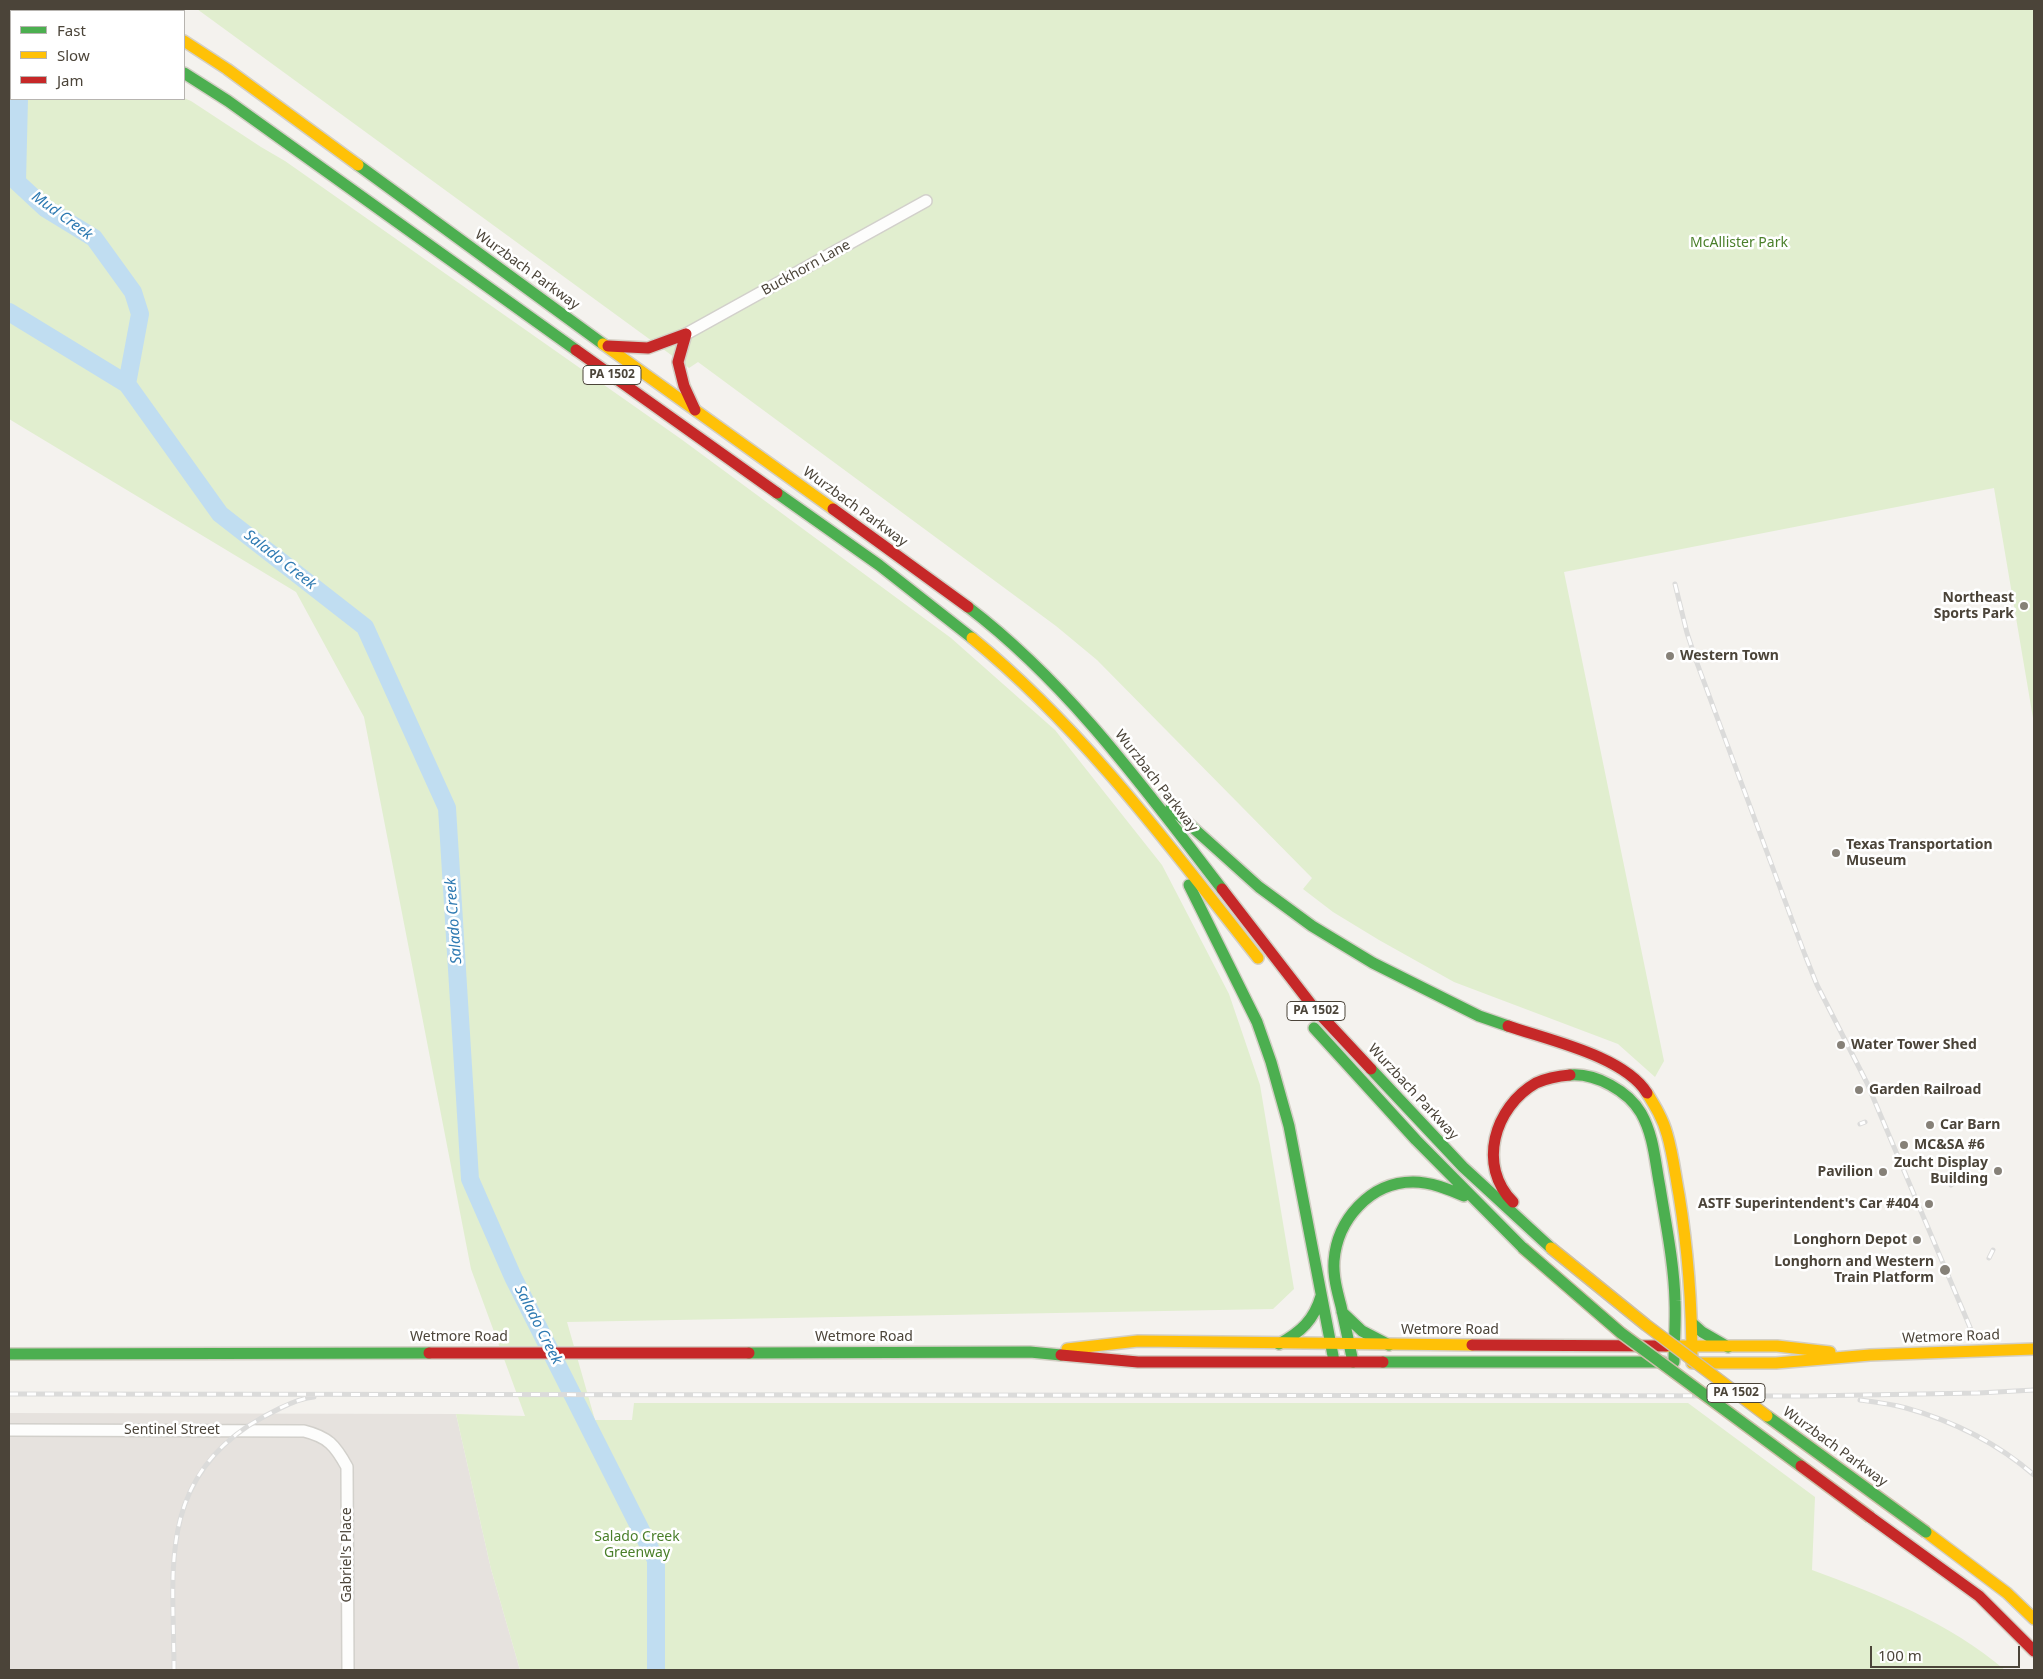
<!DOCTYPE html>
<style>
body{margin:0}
#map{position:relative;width:2043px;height:1679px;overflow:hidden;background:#f4f2ee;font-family:"Noto Sans",sans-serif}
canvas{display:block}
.frame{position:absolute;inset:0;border:10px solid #4b4439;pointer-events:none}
.legend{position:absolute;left:10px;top:10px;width:175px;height:90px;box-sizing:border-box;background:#fff;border:1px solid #b7b4b0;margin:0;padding:6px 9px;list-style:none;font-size:15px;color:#4b4439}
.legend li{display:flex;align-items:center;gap:10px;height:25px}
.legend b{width:25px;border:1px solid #b7b4b0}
.scale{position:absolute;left:1870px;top:1646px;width:150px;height:22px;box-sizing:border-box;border:2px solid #4b4439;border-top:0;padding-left:6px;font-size:15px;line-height:18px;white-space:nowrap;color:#4b4439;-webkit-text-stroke:4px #fff;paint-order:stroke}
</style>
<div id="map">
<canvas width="2043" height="1679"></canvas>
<div class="frame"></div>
<ul class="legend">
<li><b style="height:6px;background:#4caf50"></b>Fast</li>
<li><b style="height:6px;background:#ffc107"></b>Slow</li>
<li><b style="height:6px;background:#c62828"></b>Jam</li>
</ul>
<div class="scale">100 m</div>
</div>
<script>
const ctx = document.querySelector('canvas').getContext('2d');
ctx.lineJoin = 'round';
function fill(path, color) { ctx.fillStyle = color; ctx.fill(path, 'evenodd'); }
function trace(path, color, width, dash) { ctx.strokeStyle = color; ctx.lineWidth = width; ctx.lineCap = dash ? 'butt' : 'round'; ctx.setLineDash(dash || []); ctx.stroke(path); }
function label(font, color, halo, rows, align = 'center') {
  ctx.font = font + ' "Noto Sans",sans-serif'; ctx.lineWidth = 5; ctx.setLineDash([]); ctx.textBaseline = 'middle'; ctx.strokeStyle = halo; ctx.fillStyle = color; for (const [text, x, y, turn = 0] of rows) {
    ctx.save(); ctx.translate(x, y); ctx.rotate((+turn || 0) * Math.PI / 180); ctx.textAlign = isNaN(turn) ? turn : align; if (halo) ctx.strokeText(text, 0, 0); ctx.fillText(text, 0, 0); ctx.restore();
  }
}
fill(new Path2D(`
 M9 1413 456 1414 491 1569 520 1670H9Z`), '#e6e2de');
fill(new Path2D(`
 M197 9H2034V724L1994 488 1564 572 1664 1061 1655 1077 1618 1044 1454 982 1379 940 1333 912 1303 889 1312 878 1097 660 1056 626 698 362 689 368Z
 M9 14 11 15V99L184 98 191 101 261 147 285 161 681 439 951 638 1055 730 1162 865 1229 994 1260 1085 1294 1289 1273 1309 567 1322 595 1420H632L634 1403H1688L1815 1497 1812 1570C1880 1595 1950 1623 2005 1670H520L491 1569 456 1414 525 1416 471 1269 364 717 296 592 9 419Z`), '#e1eecf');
trace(new Path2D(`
 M19 99 17 182 45 208 94 238 133 292 140 314 127 384
 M9 312 127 384 220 514 365 627 447 808 470 1179 513 1277 656 1560V1670`), '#c0ddf1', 18);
const street = new Path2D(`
 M686 334 926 201
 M9 1430 304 1431C328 1437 335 1445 347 1467L348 1670`);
const fast = new Path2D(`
 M184 73 228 101 576 350
 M358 165 603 344
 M777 493 879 565 972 638
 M968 607C1070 685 1144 788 1222 889
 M1171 808 1259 887 1312 926 1373 963 1479 1016 1508 1026
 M1189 885 1257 1022 1271 1062 1289 1126 1334 1361
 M1314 1028 1416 1140 1523 1248
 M1371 1069 1463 1167 1551 1248
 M1570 1075C1596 1073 1628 1091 1641 1113 1654 1136 1655 1162 1660 1187 1666 1225 1674 1263 1675 1301 1676 1321 1674 1342 1674 1362
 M1342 1312 1362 1331 1389 1345
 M1692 1323 1702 1332 1728 1347
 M1279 1344C1301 1332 1314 1320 1321 1296
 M749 1353 1030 1352 1061 1355
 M9 1354 429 1353
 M1353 1362C1349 1343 1345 1325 1341 1306 1337 1291 1333 1276 1334 1261 1337 1220 1370 1182 1413 1182 1431 1182 1448 1189 1464 1196
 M1383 1362H1663`);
const slow = new Path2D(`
 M124 9 130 11
 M184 41 227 69 358 165
 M603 344 833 509
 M972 638C1084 730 1169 845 1258 958
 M1647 1093C1655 1106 1663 1119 1667 1134 1673 1154 1675 1174 1679 1195 1688 1250 1692 1307 1692 1363
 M1666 1346H1777L1830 1352
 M1067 1349 1138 1341 1472 1345
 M1694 1363H1776L1870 1355 2034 1349
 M1926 1532 2007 1593 2034 1619`);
const jam = new Path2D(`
 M63 9 68 11
 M686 334 678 362 684 386 695 410
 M608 346 648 348 686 334
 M576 350 777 493
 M833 509 968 607
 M1222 889 1314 1008 1371 1069
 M1508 1026C1548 1040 1624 1056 1647 1093
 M1513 1202C1477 1166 1494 1107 1536 1083 1547 1078 1558 1076 1570 1075
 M1472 1345 1666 1346
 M429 1353H749
 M1061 1355 1138 1362H1383
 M1870 1517 1979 1596 2034 1651`);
trace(street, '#d2d0cb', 14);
trace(fast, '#d3cfc5', 14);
trace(slow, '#d3cfc5', 14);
trace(jam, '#d3cfc5', 14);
trace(street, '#fdfdfc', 11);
trace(fast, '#4caf50', 11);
trace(slow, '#ffc107', 11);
trace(jam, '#c62828', 11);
const rail = new Path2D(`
 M1675 584 1687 633 1697 663 1805 955 1817 985 1867 1083 1972 1332
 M1860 1124 1865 1122
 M1951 1185 1959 1178
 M1989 1258 1993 1250
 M9 1394 1807 1396 1978 1393 2034 1390
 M1860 1400C1875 1402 1891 1404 1906 1408 1953 1421 1997 1443 2034 1475
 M174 1670C174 1575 157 1487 248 1426 264 1416 296 1398 314 1397`);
trace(rail, '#dbdbda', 5);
trace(rail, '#fff', 3, [9]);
const fastBridge = new Path2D(`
 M1523 1248 1621 1333 1801 1466
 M1767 1416 1926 1532`);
const slowBridge = new Path2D(`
 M1551 1248 1646 1325 1767 1416`);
const jamBridge = new Path2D(`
 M1801 1466 1870 1517`);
trace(fastBridge, '#ccbfa9', 14, []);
trace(slowBridge, '#ccbfa9', 14, []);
trace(jamBridge, '#ccbfa9', 14, []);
trace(fastBridge, '#4caf50', 11);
trace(slowBridge, '#ffc107', 11);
trace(jamBridge, '#c62828', 11);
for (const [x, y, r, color] of [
 [2024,606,5,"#868178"],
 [1670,656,5,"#868178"],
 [1836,853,5,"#868178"],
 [1841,1045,5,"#868178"],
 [1859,1090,5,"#868178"],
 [1930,1125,5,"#868178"],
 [1904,1145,5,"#868178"],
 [1998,1171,5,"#868178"],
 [1883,1172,5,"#868178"],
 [1929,1204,5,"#868178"],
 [1917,1240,5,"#868178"],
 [1945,1270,6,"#868178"]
]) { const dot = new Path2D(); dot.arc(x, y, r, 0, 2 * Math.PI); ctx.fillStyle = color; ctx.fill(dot); trace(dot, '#fff', 2); }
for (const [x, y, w] of [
 [612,375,58],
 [1316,1011,58],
 [1736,1393,58]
]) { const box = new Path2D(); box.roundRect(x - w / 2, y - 9.5, w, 19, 4); ctx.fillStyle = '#fff'; ctx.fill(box); trace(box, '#4b4439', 1); }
label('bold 12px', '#4b4439', null, [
 ["PA 1502",612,375],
 ["PA 1502",1316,1011],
 ["PA 1502",1736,1393]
]);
label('14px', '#4a7f2a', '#fff', [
 ["McAllister Park",1739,243],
 ["Salado Creek",637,1537],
 ["Greenway",637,1553]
]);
label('14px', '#4b4439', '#fff', [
 ["Buckhorn Lane",806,268,-29],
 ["Wurzbach Parkway",527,270,36],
 ["Wurzbach Parkway",855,507,36],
 ["Wurzbach Parkway",1156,781,52],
 ["Wurzbach Parkway",1413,1092,47],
 ["Wetmore Road",1450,1330],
 ["Wetmore Road",459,1337],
 ["Wetmore Road",864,1337],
 ["Wetmore Road",1951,1337,-2],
 ["Sentinel Street",172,1430],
 ["Wurzbach Parkway",1835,1447,36],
 ["Gabriel's Place",347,1555,-90]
]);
label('bold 14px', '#4b4439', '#fff', [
 ["Northeast",2014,598],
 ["Sports Park",2014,614],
 ["Western Town",1680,656,"left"],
 ["Texas Transportation",1846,845,"left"],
 ["Museum",1846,861,"left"],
 ["Water Tower Shed",1851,1045,"left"],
 ["Garden Railroad",1869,1090,"left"],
 ["Car Barn",1940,1125,"left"],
 ["MC&SA #6",1914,1145,"left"],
 ["Zucht Display",1988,1163],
 ["Building",1988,1179],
 ["Pavilion",1873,1172],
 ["ASTF Superintendent's Car #404",1919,1204],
 ["Longhorn Depot",1907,1240],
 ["Longhorn and Western",1934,1262],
 ["Train Platform",1934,1278]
], 'right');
label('italic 15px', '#2e7ab2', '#fff', [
 ["Mud Creek",62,216,36],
 ["Salado Creek",280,560,38],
 ["Salado Creek",454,921,-94],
 ["Salado Creek",538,1325,63]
]);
</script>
